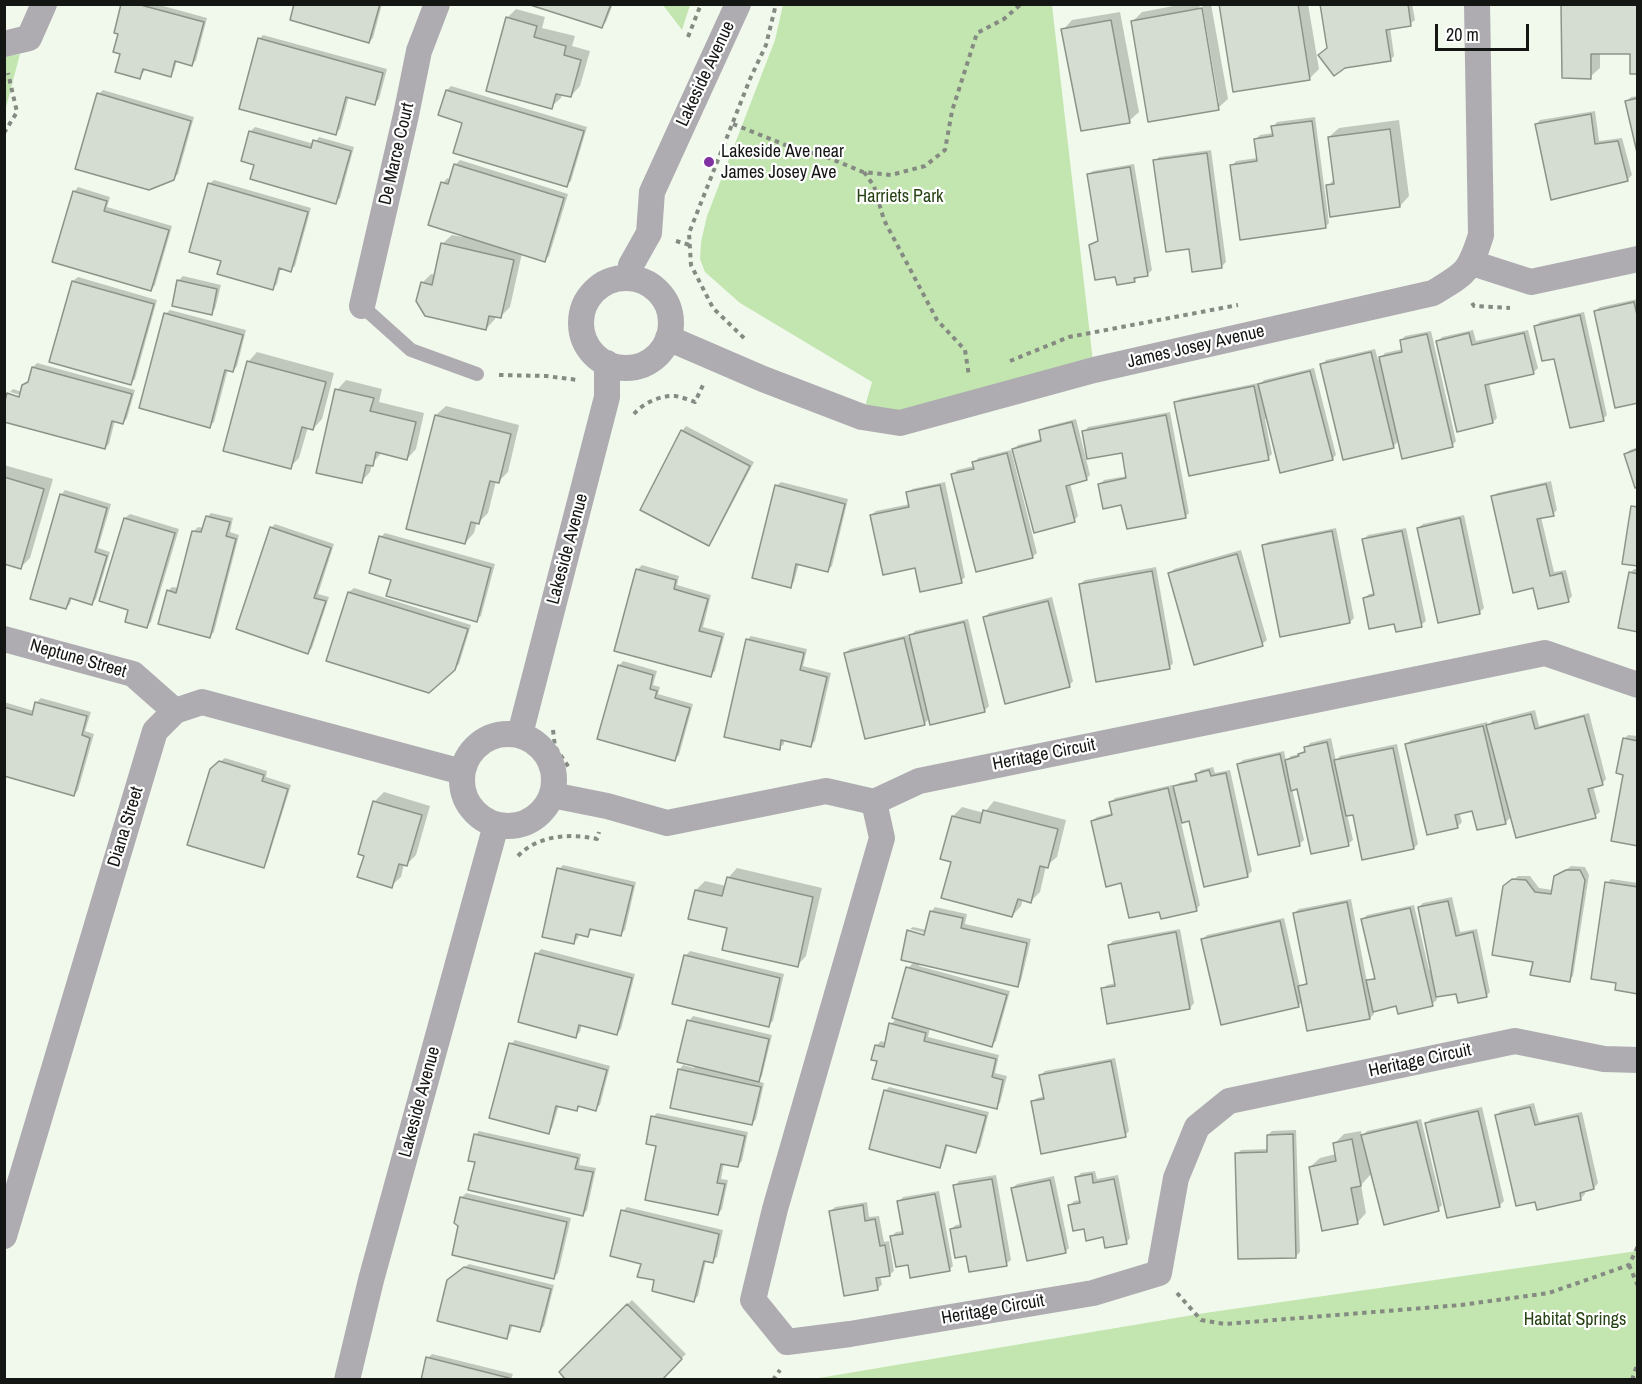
<!DOCTYPE html>
<style>
body{margin:0}
#map{position:relative;width:1642px;height:1384px;overflow:hidden;background:#f1f9ed;font-family:"Archivo Narrow",sans-serif}
canvas{display:block}
.frame{position:absolute;inset:0;border:6px solid #131612;pointer-events:none}
.scale{position:absolute;left:1435px;top:24px;width:94px;height:27px;box-sizing:border-box;border:3px solid #131612;border-top:0;padding-left:8px;font-size:18px;line-height:21px;white-space:nowrap;color:#131612;-webkit-text-stroke:4px #fff;paint-order:stroke}
</style>
<div id="map">
<canvas width="1642" height="1384"></canvas>
<div class="frame"></div>
<div class="scale">20 m</div>
</div>
<script>
const ctx = document.querySelector('canvas').getContext('2d');
ctx.lineJoin = 'round';
function fill(path, color) { ctx.fillStyle = color; ctx.fill(path, 'evenodd'); }
function trace(path, color, width, dash) { ctx.strokeStyle = color; ctx.lineWidth = width; ctx.lineCap = dash ? 'butt' : 'round'; ctx.setLineDash(dash || []); ctx.stroke(path); }
function label(font, color, halo, rows, align = 'center') {
  ctx.font = font + ' "Archivo Narrow",sans-serif'; ctx.lineWidth = 4.5; ctx.setLineDash([]); ctx.textBaseline = 'middle'; ctx.strokeStyle = halo; ctx.fillStyle = color; for (const [text, x, y, turn = 0] of rows) {
    ctx.save(); ctx.translate(x, y); ctx.rotate((+turn || 0) * Math.PI / 180); ctx.textAlign = isNaN(turn) ? turn : align; if (halo) ctx.strokeText(text, 0, 0); ctx.fillText(text, 0, 0); ctx.restore();
  }
}
fill(new Path2D(`
 M663 5H690L682 30Z
 M783 5H1052L1094 370 900 423 862 417 872 382 740 303 705 272 700 259 701 242 707 216 775 40Z
 M20 54 5 111V57Z
 M1637 1251V1379H813L1205 1313Z`), '#c3e6b0');
fill(new Path2D(`
 M122 4H156L207 18 196 60 192 65 177 60 174 71 170 75 146 69 140 77 120 33Z
 M296 4H382L373 38 369 42Z
 M532 4H613L606 22 602 26Z
 M1184 4H1199L1216 103H1219L1202 4H1211L1228 99 1218 108 1133 21 1142 12Z
 M1220 4H1308L1319 69 1309 79Z
 M1322 4H1412L1415 20 1410 24 1390 27 1394 56 1390 60 1333 45Z
 M1564 4H1638V73L1632 53H1600V68L1590 77Z
 M516 9 545 17 542 28 575 36 572 46 590 51 580 86 571 96 562 94 561 98 551 107 507 18Z
 M1120 12 1139 112 1129 121 1063 30 1072 20Z
 M263 35 387 69 379 99 375 103 349 96 340 129 336 133 259 39Z
 M451 86 587 127 571 181 567 185 464 122 447 90Z
 M103 90 194 117 178 174 173 179 99 94Z
 M1638 96V150L1627 101 1631 97Z
 M1595 111 1599 141 1622 138 1632 175 1627 180 1536 125 1540 120Z
 M1315 117 1329 223 1325 227 1232 166 1236 161 1258 158 1256 139 1260 135 1274 133 1273 127 1277 122Z
 M1399 120 1409 196 1400 206 1328 186 1335 178 1329 137 1339 128Z
 M255 127 314 144 319 137 354 147 340 198 336 202 256 164 243 160 251 131Z
 M1211 150 1226 262 1222 266 1190 248 1155 161 1159 157Z
 M460 160 568 194 549 256 545 260 522 253 510 307 500 317 496 316 495 319 486 329 422 283 431 274 436 275 442 244 452 235 463 237 443 183 447 178 451 180 456 164Z
 M1134 164 1152 270 1148 274 1139 276 1134 281 1116 275 1091 246 1099 240 1088 175 1093 171Z
 M214 180 311 208 295 266 290 270 281 267 277 284 273 288 223 260 209 184Z
 M78 187 110 197 107 207 172 226 155 285 151 290 74 192Z
 M183 276 221 285 215 309 211 313 174 305 179 280Z
 M78 277 157 300 135 379 131 383 73 281Z
 M1638 299V402L1595 311 1600 307Z
 M170 310 246 330 237 366 233 371 228 369 214 422 210 426 165 314Z
 M1584 312 1607 415 1603 419 1555 357 1536 326 1540 322Z
 M1473 330 1476 341 1528 330 1538 368 1533 373 1489 383 1497 418 1493 422 1438 341 1442 337Z
 M1431 331 1456 441 1452 446 1399 440 1393 447 1322 365 1326 360 1375 349 1378 360 1385 353 1403 349 1401 341 1405 336Z
 M257 352 334 373 322 419 313 429 308 427 299 458 290 467 248 362Z
 M37 363 135 390 127 418 123 423 115 420 109 444 105 448 4 420V410L9 394 26 400 27 397 10 392 13 389 22 392 24 386 30 381 33 367Z
 M1314 368 1336 455 1332 459 1268 418 1265 419 1272 454 1268 458 1176 403 1180 399 1258 383 1259 385 1264 380Z
 M346 380 382 389 379 402 424 413 416 449 407 459 382 452 372 464 370 472 361 482 337 390Z
 M446 406 519 425 508 472 498 482 496 481 488 513 479 522H477L474 533 465 543 436 415Z
 M1170 412 1189 513 1185 517 1123 503 1100 484 1104 480 1127 476 1123 451 1084 432 1088 427Z
 M1076 419 1090 475 1086 479 1070 483 1078 516 1074 521 1014 449 1018 445 1042 439 1040 431 1045 427Z
 M686 426 754 462 713 540 709 544 642 509 682 431Z
 M1638 447V486L1625 454 1630 450Z
 M1011 450 1037 553 1032 557 953 475 957 470 974 466V463L978 458Z
 M4 465 53 479 30 558 21 567 4 563Z
 M1551 481 1557 510 1553 514 1541 517 1554 572 1566 570 1572 596 1568 601 1534 586 1493 497 1497 493Z
 M781 482 848 499 832 566 827 571 799 563 794 582 790 586 776 486Z
 M945 482 965 577 961 581 916 566 871 515 876 511 910 504 908 493 912 489Z
 M65 490 111 504 98 548 110 552 96 599 92 603 72 597 70 604 66 608 61 495Z
 M211 513 233 518 230 532 239 535 214 632 210 636 168 591 172 587 179 588 194 531 198 527 204 528 207 517Z
 M130 514 179 529 151 622 146 627 130 609 125 518Z
 M1464 515 1484 608 1480 612 1439 621 1418 528 1423 524Z
 M275 524 334 544 318 594 329 597 312 648 308 653 271 528Z
 M1336 528 1354 618 1350 622 1263 546 1268 542Z
 M1406 528 1426 621 1421 625 1396 622 1364 599 1369 594 1375 593 1363 540 1368 535Z
 M385 533 495 564 481 616 476 620 392 579 381 537Z
 M1241 550 1267 640 1262 644 1170 573 1174 569Z
 M642 565 679 576 677 585 711 595 703 627 725 633 715 671 711 675 637 570Z
 M1156 567 1173 663 1169 668 1080 584 1085 580Z
 M1634 569H1638V630L1630 573Z
 M354 588 471 625 459 664 454 669 349 592Z
 M1052 597 1073 681 1069 686 984 618 989 613Z
 M968 619 989 706 984 711 930 718 924 724 845 653 850 649 908 635V638L915 631Z
 M751 636 807 649 803 666 831 673 815 741 811 745 784 739V744L779 748 747 640Z
 M623 661 657 671 653 685 660 687 658 694 693 704 679 755 675 759 619 666Z
 M41 698 91 712 85 731 94 734 78 790 74 795 4 775V702L34 711 37 702Z
 M1535 710 1539 726 1589 713 1606 779 1602 784 1593 786 1600 812 1595 816H1512L1505 823 1473 809 1459 812 1462 822 1457 827 1407 744 1411 740 1487 722 1488 726 1492 721Z
 M1628 735 1638 736V844L1624 739Z
 M1331 738 1336 761 1340 756 1397 744 1418 844 1414 848 1354 813 1347 814 1353 840 1348 844 1298 788 1292 789 1304 840 1299 844 1239 764 1243 760 1284 751 1286 761 1291 756 1300 754 1306 749 1310 743Z
 M225 758 267 771 266 777 291 785 267 862 263 866 216 765Z
 M1213 767 1215 773 1230 770 1252 871 1248 875 1205 885 1190 820 1181 822 1200 905 1196 910H1161L1122 882 1092 821 1097 817 1113 813 1111 802 1115 798 1172 785 1173 788 1179 783 1197 779 1196 774 1201 770Z
 M384 792 430 806 416 855 407 864H404L401 877 391 886 365 855 374 802Z
 M994 801 1066 820 1057 857 1046 866 1040 892 1031 901 1023 899 1021 906 1012 916 953 861V816L962 807 984 813Z
 M563 865 636 882 625 930 621 934 593 928 588 935 579 933 578 938 573 943 559 869Z
 M1571 866 1585 867 1589 875 1573 976 1569 980 1535 961 1507 885 1518 876H1530L1539 888 1553 890 1555 877Z
 M737 868 822 888 806 956 797 966 729 927 696 890 705 881 726 886 728 878Z
 M1611 879 1638 883V992L1618 982 1607 883Z
 M1452 897 1460 932 1477 929 1490 992 1486 996 1457 992 1436 996 1437 1000 1432 1004H1397L1373 1010 1374 1014 1370 1018 1303 1001 1298 1006 1203 939 1207 935 1284 918 1300 987 1308 981 1294 913 1299 909 1351 899 1367 982 1376 976 1362 920 1367 915 1414 905 1429 970H1432L1419 907 1423 903Z
 M935 907 967 914 965 924 1031 939 1021 981 1017 985 920 963 919 966 1010 991 996 1041 992 1045 930 1028 928 1037 999 1055 995 1073 1007 1076 1000 1103 996 1107 878 1060 876 1046 881 1041 887 1043 891 1024 897 1018 908 968 914 962 909 931 931 938 932 935 910 929 913 927 927 930 931 912Z
 M1180 929 1194 1003 1190 1008 1103 989 1107 985 1116 983 1109 945 1113 941Z
 M541 949 635 974 621 1029 617 1033 582 1024 580 1032 576 1036 537 954Z
 M690 951 784 974 773 1021 768 1025 685 956Z
 M693 1016 772 1035 762 1076 757 1081 764 1083 756 1119 752 1124 679 1070 683 1065 694 1068 689 1021Z
 M515 1040 610 1066 600 1105 595 1109 581 1105 577 1110 559 1105 552 1128 548 1133 511 1044Z
 M1115 1058 1129 1131 1125 1136 1032 1102 1037 1098 1045 1096 1041 1075 1045 1071Z
 M889 1087 989 1112 980 1147 976 1151 948 1144 943 1162 939 1166 885 1091Z
 M1534 1103 1539 1122 1582 1112 1598 1183 1594 1188 1584 1190 1585 1194 1580 1199 1536 1200 1497 1115 1501 1111Z
 M1482 1107 1504 1201 1500 1205 1449 1217 1427 1123 1431 1119Z
 M657 1113 748 1132 742 1161 738 1165 724 1163 721 1179 728 1180 722 1209 718 1214 658 1145 653 1117Z
 M1421 1119 1442 1205 1438 1209 1372 1173 1361 1185 1366 1213 1357 1223 1310 1167 1320 1158 1336 1154 1334 1144 1344 1134 1361 1131 1362 1136 1367 1131Z
 M1296 1130 1300 1252 1296 1256 1237 1154 1241 1150 1269 1149 1268 1135 1272 1131Z
 M479 1131 581 1154 579 1165 596 1168 587 1210 583 1215 476 1161 475 1135Z
 M1095 1171 1097 1179 1118 1175 1130 1238 1126 1243 1085 1227 1070 1206 1074 1201 1081 1200 1077 1177 1081 1173Z
 M996 1175 1011 1260 1006 1264 967 1254 951 1229 956 1225 962 1224 955 1186 959 1181Z
 M1054 1176 1069 1248 1065 1252 1013 1188 1017 1184Z
 M939 1191 953 1266 949 1270 909 1263 891 1237 896 1232 904 1231 899 1202 903 1197Z
 M466 1193 571 1218 558 1273 554 1277 460 1226 461 1198Z
 M867 1202 869 1217 879 1216 884 1242 889 1241 894 1271 889 1275 880 1276 882 1284 878 1289 831 1211 835 1207Z
 M627 1207 723 1230 717 1257 712 1261 706 1260 698 1296 694 1300 656 1279 643 1262 623 1211Z
 M469 1264 554 1285 544 1326 540 1331 513 1324 510 1333 506 1337 453 1276Z
 M632 1300 686 1354 660 1380 561 1372Z
 M432 1354 513 1374 511 1380H423L428 1358Z`), '#0003');
const building = new Path2D(`
 M121 4H137L204 22 192 66 175 61 171 77 143 69 140 79 115 72 120 54 113 52 118 34 114 33Z
 M294 4H380L369 43 290 20Z
 M527 4H611L602 28Z
 M1219 4H1298L1310 80 1233 92Z
 M1320 4H1408L1411 26 1386 30 1391 61 1345 68 1334 76 1318 55 1327 48Z
 M1561 5H1638V74H1630V54H1591V79L1562 78Z
 M1202 8 1219 110 1148 122 1131 21Z
 M506 17 537 26 534 37 566 46 564 55 581 60 571 97 556 94 552 109 486 91Z
 M1111 20 1130 123 1081 131 1061 29Z
 M258 38 383 73 375 105 346 97 336 135 239 109Z
 M446 90 584 131 567 187 453 153 462 123 438 115Z
 M97 93 191 121 174 180 149 190 75 169Z
 M1638 98V157L1625 101Z
 M1591 114 1595 144 1618 141 1628 181 1551 200 1535 124Z
 M1312 121 1326 228 1240 240 1230 165 1257 161 1254 139 1273 136 1271 126Z
 M1390 129 1400 207 1330 217 1326 185 1334 184 1328 137Z
 M249 131 311 148 313 140 351 151 336 204 250 179 254 165 241 161Z
 M1207 153 1222 268 1192 272 1189 249 1166 252 1153 160Z
 M454 164 564 198 545 262 428 225 441 182 448 184Z
 M1130 167 1148 276 1134 278 1135 282 1117 285 1115 277 1095 280 1089 245 1098 241 1087 174Z
 M208 183 308 212 291 272 279 268 273 290 217 274 221 261 189 252Z
 M73 191 107 201 104 211 169 230 151 291 52 262Z
 M441 243 514 260 501 318 489 316 486 330 425 316 416 301 421 282 432 285Z
 M177 280 217 289 212 315 172 306Z
 M72 281 154 304 131 385 49 362Z
 M1634 302 1638 319V403L1615 408 1594 311Z
 M164 313 243 335 233 372 225 370 210 428 139 408Z
 M1580 315 1604 421 1570 428 1554 359 1542 361 1534 326Z
 M1469 333 1472 345 1524 333 1534 374 1485 385 1493 423 1457 432 1436 341Z
 M1427 334 1453 447 1402 459 1379 357 1402 352 1400 340Z
 M1371 352 1394 448 1343 460 1320 364Z
 M247 361 326 382 313 430 302 427 291 469 223 451Z
 M32 367 132 394 123 424 112 421 105 449 4 422V404L7 393 19 397 22 385 28 382Z
 M1310 371 1333 460 1280 473 1258 384Z
 M1254 386 1269 460 1189 476 1174 402Z
 M335 389 374 398 370 411 416 422 407 460 376 452 373 466 366 465 362 483 316 473Z
 M435 415 511 434 499 483 490 481 479 524 471 522 465 544 406 529Z
 M1166 415 1186 518 1127 529 1121 505 1103 509 1098 484 1126 478 1122 453 1087 459 1082 431Z
 M1072 422 1087 480 1066 486 1075 522 1034 533 1012 449 1041 441 1039 430Z
 M681 430 750 466 709 546 640 510Z
 M1638 449V487L1635 488 1624 454Z
 M1007 453 1033 558 976 572 951 474 974 469 972 462Z
 M4 477 44 489 21 569 4 564Z
 M1546 484 1554 516 1537 519 1550 576 1562 573 1569 602 1538 609 1533 588 1513 593 1491 496Z
 M775 485 845 504 828 572 796 564 791 588 752 578Z
 M940 485 962 583 920 592 915 568 883 575 870 515 909 507 906 492Z
 M60 494 107 508 95 552 107 556 92 605 70 598 66 609 30 599Z
 M1631 506 1638 507V566L1622 564Z
 M206 516 230 522 226 536 236 539 210 638 158 624 167 590 176 593 192 531 201 532Z
 M124 518 175 533 147 628 125 622 128 610 99 601Z
 M1460 518 1480 614 1438 623 1417 528Z
 M270 527 331 548 314 598 326 601 308 654 236 629Z
 M1332 531 1350 623 1280 637 1262 545Z
 M1402 531 1422 627 1396 632 1394 624 1369 629 1363 598 1374 595 1362 539Z
 M379 536 491 568 477 622 386 596 391 580 369 573Z
 M1237 554 1263 646 1194 665 1168 573Z
 M636 569 676 580 674 589 708 599 699 631 722 637 711 677 614 651Z
 M1152 571 1170 669 1096 682 1079 584Z
 M1629 572 1638 574V632L1618 628Z
 M348 592 468 629 455 670 429 693 326 661Z
 M1048 601 1070 687 1005 704 983 617Z
 M964 622 985 712 930 725 909 635Z
 M904 638 925 725 865 739 844 653Z
 M746 639 804 653 800 670 827 677 811 747 781 740 780 750 724 737Z
 M618 665 653 675 650 689 657 691 655 698 690 708 675 761 597 739Z
 M35 702 87 716 82 735 90 738 74 796 4 776V707L32 715Z
 M1531 714 1535 729 1584 716 1603 785 1588 789 1596 818 1516 838 1486 725Z
 M1483 726 1506 824 1477 830 1472 811 1455 815 1458 828 1427 835 1405 744Z
 M1623 738 1638 741V846L1611 841 1623 775 1616 773Z
 M1327 742 1349 846 1311 854 1297 789 1291 791 1285 760 1299 756 1298 754 1305 752 1304 747Z
 M1393 748 1414 849 1362 860 1353 815 1346 816 1334 760Z
 M1280 754 1300 846 1258 855 1237 764Z
 M219 761 264 775 262 781 288 789 264 868 187 845 210 769Z
 M1209 770 1211 776 1226 773 1248 877 1204 887 1189 821 1182 823 1173 786 1197 781 1195 774Z
 M1168 788 1197 911 1161 919 1159 912 1129 918 1121 883 1106 887 1091 821 1112 815 1109 802Z
 M373 801 422 815 407 866 399 864 392 888 357 877 364 856 358 854Z
 M983 810 1058 829 1048 868 1040 866 1031 903 1018 899 1012 917 941 898 951 862 940 859 952 816 980 823Z
 M557 868 633 886 621 936 590 929 588 937 576 934 574 944 542 937Z
 M1566 870H1580L1585 880 1570 982 1530 975 1533 962 1492 955 1503 886 1512 879 1526 880 1535 892 1551 894 1554 876Z
 M727 877 813 897 798 967 722 950 727 928 688 919 695 890 722 896Z
 M1605 882 1638 887V994L1615 990 1616 983 1591 979Z
 M1448 901 1456 936 1473 932 1487 997 1458 1003 1456 994 1436 997 1418 907Z
 M1347 902 1370 1019 1307 1031 1298 986 1307 984 1293 913Z
 M1410 908 1433 1006 1398 1014 1396 1006 1373 1012 1366 980 1375 979 1361 919Z
 M930 911 963 918 961 928 1027 943 1018 987 901 960 907 930 924 935Z
 M1280 921 1299 1007 1221 1025 1201 939Z
 M1176 932 1190 1009 1107 1024 1101 988 1115 986 1108 945Z
 M535 953 632 978 617 1035 579 1025 576 1038 518 1022Z
 M684 955 780 978 769 1027 672 1004Z
 M906 967 1007 995 992 1047 892 1018Z
 M687 1020 769 1039 759 1082 677 1062Z
 M889 1023 926 1033 924 1041 996 1059 992 1077 1003 1080 997 1109 872 1079 877 1061 871 1060 875 1045 884 1047Z
 M509 1043 607 1070 596 1111 578 1106 577 1111 556 1106 549 1134 489 1118Z
 M1111 1061 1126 1137 1041 1154 1031 1101 1044 1099 1039 1075Z
 M678 1069 761 1087 752 1125 670 1108Z
 M884 1090 986 1116 976 1153 946 1145 940 1168 869 1149Z
 M1530 1107 1535 1125 1578 1116 1594 1189 1580 1193 1581 1200 1537 1210 1535 1202 1516 1206 1495 1115Z
 M1478 1111 1500 1207 1447 1218 1425 1123Z
 M651 1116 745 1136 738 1167 721 1164 717 1183 725 1184 718 1215 645 1200 656 1146 646 1144Z
 M1417 1122 1439 1211 1384 1225 1361 1135Z
 M474 1134 578 1158 575 1169 593 1172 583 1216 468 1190 475 1162 468 1161Z
 M1293 1134 1296 1258 1238 1259 1235 1153 1267 1152V1135Z
 M1352 1139 1361 1186 1351 1188 1358 1224 1322 1231 1309 1167 1336 1161 1333 1143Z
 M1092 1174 1093 1183 1114 1179 1127 1244 1105 1248 1103 1237 1086 1241 1084 1229 1073 1231 1068 1205 1080 1203 1075 1177Z
 M992 1179 1007 1266 969 1272 966 1256 955 1258 950 1229 961 1227 953 1185Z
 M1050 1180 1066 1253 1027 1261 1011 1188Z
 M935 1194 950 1271 910 1278 908 1265 896 1267 890 1236 903 1234 897 1201Z
 M460 1197 567 1222 554 1279 452 1255 458 1226 454 1223Z
 M863 1205 865 1221 875 1219 880 1246 885 1245 890 1276 876 1278 878 1290 844 1296 829 1211Z
 M621 1210 719 1234 713 1263 704 1261 694 1302 652 1291 654 1280 637 1277 641 1264 610 1256Z
 M464 1267 551 1289 540 1332 510 1325 507 1339 437 1321 447 1280Z
 M627 1304 682 1359 662 1380H566L559 1372Z
 M426 1357 509 1378V1380H421Z`);
fill(building, '#d5dcd1');
trace(building, '#8c9388', 1.5);
trace(new Path2D(`
 M688 37 701 4
 M733 124 788 146 829 158 863 172 891 175 925 166 945 150 952 111 977 33 1004 19 1021 4
 M4 133 17 112 8 73
 M864 172 874 186 884 220 937 320 965 350 969 376
 M676 241 690 245
 M1472 303 1474 306 1510 308
 M744 338 713 308 691 265 689 233 750 79 766 45 776 4
 M1010 361 1069 337 1238 305
 M499 375 546 376 578 380
 M634 414C643 403 661 395 675 396 682 397 689 400 695 402L703 385
 M553 730 555 747 570 769
 M518 856C538 835 570 833 597 839L599 832
 M1629 1265 1638 1286
 M1177 1293 1201 1320 1225 1324 1461 1305 1549 1293 1629 1265 1638 1246
 M773 1380 780 1370
 M1632 1380 1638 1362`), '#858a82', 4, [4.5, 4.5]);
trace(new Path2D(`
 M362 306 411 350 477 374`), '#afacb1', 14);
trace(new Path2D(`
 M4 44 29 38 44 4
 M1472 263 1531 282 1638 259
 M629 278 631 265 649 233 652 192 738 4
 M581 323a45 45 0 1 1 90 0a45 45 0 1 1-90 0Z
 M362 306 406 115 419 51 437 4
 M668 338 763 379 862 417 900 423 1094 370 1433 293C1466 273 1469 273 1481 235L1477 4
 M4 639 133 674 175 711
 M462 780a46 46 0 1 1 92 0a46 46 0 1 1-92 0Z
 M520 734 607 397V363
 M552 795 607 806 667 823 826 791 874 802 919 781 1545 653 1638 685
 M874 802 882 838 775 1209 753 1300 787 1342 850 1334 1093 1293 1159 1273 1176 1178 1197 1127 1229 1101 1515 1041 1604 1059 1638 1060
 M4 1236 155 731 175 711 202 702 462 772
 M347 1380 371 1280 496 825`), '#afacb1', 26);
for (const [x, y, r, color] of [
 [709,162,6,"#8031a2"]
]) { const dot = new Path2D(); dot.arc(x, y, r, 0, 2 * Math.PI); ctx.fillStyle = color; ctx.fill(dot); trace(dot, '#fff', 2); }
label('18px', '#131612', '#fff', [
 ["Lakeside Avenue",706,74,-65],
 ["De Marce Court",397,154,-77],
 ["James Josey Avenue",1196,347,-13],
 ["Lakeside Avenue",568,549,-75],
 ["Neptune Street",78,659,16],
 ["Heritage Circuit",1044,755,-11],
 ["Diana Street",126,827,-73],
 ["Heritage Circuit",1420,1061,-12],
 ["Lakeside Avenue",420,1102,-75],
 ["Heritage Circuit",993,1310,-10]
]);
label('18px', '#131612', '#fff', [
 ["Lakeside Ave near",721,152],
 ["James Josey Ave",721,173]
], 'left');
label('18px', '#274314', '#fff', [
 ["Harriets Park",900,197],
 ["Habitat Springs",1575,1320]
]);
</script>
